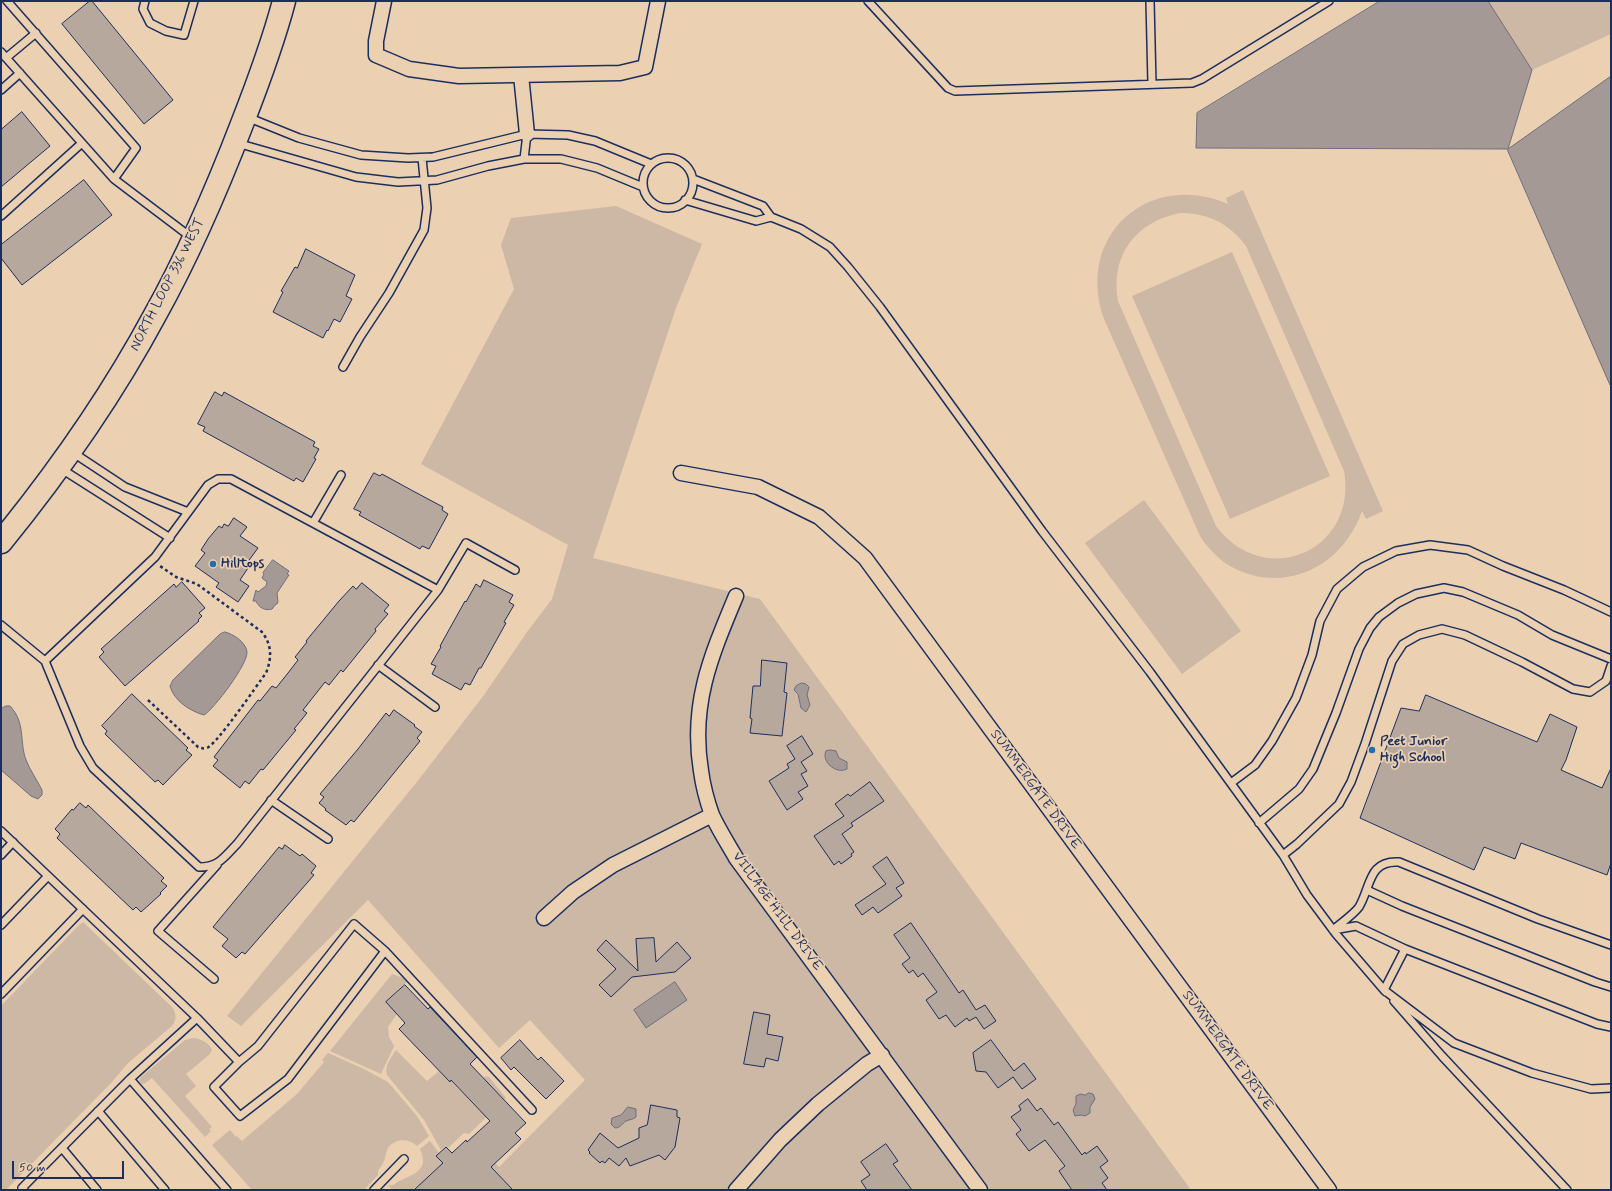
<!DOCTYPE html>
<style>
body{margin:0}
#map{position:relative;width:1612px;height:1191px;overflow:hidden;background:#ebd0b2;font-family:Mynerve,sans-serif}
canvas{display:block}
.frame{position:absolute;inset:0;border:2px solid #1b2f5e;pointer-events:none}
.scale{position:absolute;left:12px;top:1161px;width:112px;height:18px;box-sizing:border-box;border:2px solid #1b2f5e;border-top:0;padding-left:5px;font-size:12px;line-height:14px;white-space:nowrap;color:#1b2f5e;-webkit-text-stroke:3px #ebd0b2;paint-order:stroke}
</style>
<div id="map">
<canvas width="1612" height="1191"></canvas>
<div class="frame"></div>
<div class="scale">50 m</div>
</div>
<script>
const ctx = document.querySelector('canvas').getContext('2d');
ctx.lineJoin = 'round';
function fill(path, color) { ctx.fillStyle = color; ctx.fill(path, 'evenodd'); }
function trace(path, color, width, dash) { ctx.strokeStyle = color; ctx.lineWidth = width; ctx.lineCap = dash ? 'butt' : 'round'; ctx.setLineDash(dash || []); ctx.stroke(path); }
function label(font, color, halo, rows, align = 'center') {
  ctx.font = font + ' Mynerve,sans-serif'; ctx.lineWidth = 3.5; ctx.setLineDash([]); ctx.textBaseline = 'middle'; ctx.strokeStyle = halo; ctx.fillStyle = color; for (const [text, x, y, turn = 0] of rows) {
    ctx.save(); ctx.translate(x, y); ctx.rotate((+turn || 0) * Math.PI / 180); ctx.textAlign = isNaN(turn) ? turn : align; if (halo) ctx.strokeText(text, 0, 0); ctx.fillText(text, 0, 0); ctx.restore();
  }
}
fill(new Path2D(`
 M1488 1H1611V34L1532 70Z
 M1243 190 1383 511 1366 519 1362 511C1343 567 1283 596 1230 566 1217 558 1208 548 1200 536L1104 319C1075 236 1148 170 1228 204L1226 198ZM1180 213C1208 213 1229 223 1246 246L1344 471C1358 551 1265 591 1216 526L1118 301C1110 256 1135 222 1180 213Z
 M616 206 702 244 676 308 593 558 760 599 1191 1190H510L511 1188 480 1155 484 1151 499 1167 585 1080 530 1020 499 1048 368 900 241 1026 227 1016 420 778 484 695 527 632 552 599 568 545 421 464 514 289 501 245 511 218Z
 M1232 252 1330 476 1230 519 1132 296Z
 M1144 500 1241 631 1182 674 1085 543Z
 M83 922 173 1008C176 1014 177 1020 172 1026L128 1063 111 1083 6 1190H1V1006L79 925Z
 M392 974 409 980 386 1002 397 1014 388 1027 389 1037 394 1046 381 1074 330 1051Z
 M193 1038C201 1039 209 1042 212 1050L210 1054 186 1074 196 1086 185 1096 212 1127 209 1129 211 1131 205 1137 152 1078 144 1084 141 1083 139 1081 141 1077 185 1040Z
 M396 1050 427 1081 439 1071 450 1082 451 1081 481 1112 499 1095 484 1079 485 1076 489 1077 506 1098 469 1134 464 1133 448 1148 446 1146 441 1150 424 1120 387 1075C384 1066 391 1058 396 1050Z
 M328 1053 364 1069 388 1082 417 1116 429 1136 417 1146C409 1138 395 1138 388 1148 385 1153 386 1158 383 1163 382 1166 379 1168 378 1171V1175L364 1190H252L212 1145 230 1130 236 1137 237 1136 242 1141 297 1094 324 1062 322 1060Z
 M430 1141 439 1153 437 1156 443 1163 429 1176 443 1190H423L419 1185 414 1190H392L388 1185H393C406 1175 432 1174 420 1149Z`), '#cdb8a6');
const water = new Path2D(`
 M1380 1H1488L1532 70 1508 149 1611 76V385H1610L1507 149 1196 148 1197 113Z
 M273 560 289 571 287 574 289 575 277 593 278 602 277 604H276L272 609C265 611 259 608 256 601H253L256 590 258 592 266 586 267 582 262 578 264 574 263 573Z
 M225 632C233 634 246 642 247 652 248 664 214 709 204 715 190 711 174 701 170 686L173 680 220 634Z
 M802 683 806 684 809 687 807 695 810 705 806 712 801 708 798 694 794 690 796 686Z
 M6 706H10C26 723 19 741 26 760 30 770 37 780 42 790V795L38 799 31 796 1 770V709Z
 M831 750 836 751 839 758 847 762V769C837 774 824 764 825 754L826 751Z
 M675 982 687 1000 646 1028 634 1010Z
 M1089 1093 1093 1094 1095 1099 1090 1107V1113L1085 1116 1081 1115 1075 1116 1073 1110 1076 1104V1096L1080 1094 1085 1095Z
 M628 1107 636 1109V1117C633 1120 630 1119 626 1121 622 1123 621 1128 615 1128L611 1124 612 1118 621 1115Z`);
fill(water, '#a49995');
trace(water, '#6d6f7f', 1);
const building = new Path2D(`
 M90 1H92L173 100 144 124 62 24Z
 M22 112 50 146 1 187V130Z
 M84 180 112 215 22 285 1 258V245Z
 M306 249 355 275 346 296 352 299 340 322 334 319 328 331 327 330 323 338 273 312 283 292 281 291 295 267 297 268Z
 M215 392 222 396 224 392 315 442 313 446 319 449 314 458 316 459 303 482 296 478 294 481 203 431 205 427 198 424Z
 M374 473 380 476 382 474 413 491 443 507 442 510 448 514 429 549 422 546 420 549 395 535 359 515 361 512 354 509Z
 M234 518 247 527 240 536 258 548 247 563 250 565 240 580 249 586 238 602 216 587 219 583 195 566 205 553 201 550 208 539 219 526 222 528 224 524 228 526Z
 M484 580 513 595 509 602 514 605 504 622 506 623 481 668H479L470 685 465 683 461 690 432 674 436 666 431 664 441 647 440 646 465 601 466 602 476 584 480 587Z
 M182 582 205 608 199 613 202 616 198 620 199 621 125 686 99 657 104 652 101 649 174 584 176 587Z
 M362 583 389 605 384 611 388 614 375 629 376 631 343 672 341 670 329 685 325 682 303 710 307 713 294 729 296 730 263 770 261 769 249 784 245 781 240 788 213 766 218 760 214 757 258 700 260 701 272 686 276 688 288 673 298 660 295 657 307 642 306 641 339 601 353 586 356 589Z
 M762 660 787 663 784 692 787 693 782 736 750 733 752 719 750 718 753 686H760Z
 M132 694 188 748 186 750 192 755 163 785 158 780 155 782 135 763 105 734 107 731 102 726Z
 M1426 695 1537 742 1550 714 1577 727 1566 760 1561 770 1602 788 1611 768V863L1607 875 1521 843 1515 859 1484 847 1474 870 1360 818 1401 708 1419 711Z
 M394 710 415 725 414 726 422 732 417 738 420 741 354 822 351 820 346 825 325 810 326 809 319 803 324 797 320 794 358 749 386 713 389 716Z
 M802 736 813 754 801 762 807 771 801 774 808 786 798 792 803 799 787 810 769 781 789 768 787 764 795 759 787 746Z
 M870 782 884 801 851 823 853 826 842 834 854 852 851 854 852 856 841 864 839 861 834 865 814 836 844 816 835 804 848 794 850 796Z
 M80 803 86 808 88 805 164 878 161 881 167 886 160 893 161 894 141 912 136 907 133 910 57 838 60 834 55 829 72 809 73 810Z
 M285 845 300 856 302 854 316 866 311 873 314 875 245 954 242 952 236 958 222 946 228 939 213 927 279 847 282 849Z
 M887 857 904 883 896 888 902 896 878 913 873 907 862 915 855 905 886 884 873 867Z
 M911 923 959 993 963 990 976 1010 985 1005 996 1021 984 1029 976 1017 969 1021 967 1018 955 1027 946 1015 939 1019 926 1000 937 992 923 973 918 977 913 970 909 973 902 964 910 958 894 935Z
 M654 938 656 962 677 942 691 958 675 972 632 977 611 997 599 985 616 969 597 950 606 940 638 971 636 939Z
 M405 985 428 1009 430 1007 477 1057 470 1064 526 1123 515 1133 521 1139 491 1167 513 1190H414L443 1163 436 1156 446 1147 452 1153 466 1140 467 1142 490 1121 451 1080 450 1082 399 1029 405 1023 386 1002Z
 M754 1012 770 1015 767 1034 783 1037 778 1061 766 1058 764 1067 744 1064Z
 M520 1040 538 1060 541 1057 564 1081 546 1099 514 1067 511 1070 501 1058Z
 M991 1040 1014 1071 1024 1063 1036 1079 1022 1089 1013 1077 998 1088 986 1072 976 1071 973 1053Z
 M1028 1099 1037 1111 1041 1108 1054 1125 1058 1122 1082 1155 1085 1152 1086 1154 1097 1146 1108 1161 1100 1167 1108 1178 1102 1183 1107 1190H1072L1059 1171 1065 1166 1045 1140 1029 1151 1016 1134 1021 1130 1011 1117 1021 1110 1019 1106Z
 M651 1105 677 1110V1117L680 1118 675 1147 665 1160 659 1155 630 1166 626 1158 619 1166 609 1158 605 1163 602 1161 600 1163 589 1153 590 1152 588 1150 600 1133 618 1148 639 1138V1128L647 1125Z
 M886 1144 898 1161 893 1164 912 1190H867L861 1181 870 1175 861 1162Z`);
fill(building, '#b7a89d');
trace(building, '#1b2f5e', 1);
const service = new Path2D(`
 M7 1 136 148 114 179
 M145 1 143 9 150 23 166 31 184 35 194 1
 M868 1 948 88 955 91 1192 83 1202 79 1329 1
 M1150 1 1152 84
 M1 52 114 179 192 238
 M6 58 36 33
 M1 90 20 73
 M247 117 299 138 361 155 408 158 433 157 527 134 568 135 595 141 651 164
 M237 143 356 177 398 182 437 180 488 166 524 159H561L597 168 643 187
 M643 183a25 25 0 1 1 50 0a25 25 0 1 1-50 0Z
 M524 159 527 134
 M693 179 763 206 771 217 801 229 830 247 848 267 880 307 1042 531 1150 672 1283 855 1307 895 1336 934 1384 990 1454 1043 1532 1073 1591 1089 1611 1088
 M685 200 756 221 771 217
 M1 216 82 143
 M343 367 360 337 389 293 424 230 427 208 422 158
 M72 452 125 487 188 512
 M60 468 170 538
 M313 523 341 475
 M1 625 45 661 80 746 93 768 199 867C219 867 224 857 237 844L438 590
 M45 661 155 557 208 485 218 479H231L438 590 466 543 515 570
 M378 665 435 707
 M1231 783 1255 765 1272 741 1296 698 1312 655 1320 621 1337 589 1363 567 1396 551 1430 545 1468 550 1503 566 1564 590 1611 612
 M271 800 328 839
 M1259 823 1299 789 1313 769 1336 713 1359 649 1370 628 1379 617 1398 603 1416 594 1444 588 1463 592 1518 615 1552 635 1611 659
 M1 831 197 1018
 M1 855 13 842
 M1283 855 1297 844 1339 804 1351 782 1365 744 1392 661 1403 644 1419 635 1442 629 1465 635 1522 662 1573 689 1590 692 1606 681 1611 666
 M1367 890 1402 906 1595 982 1611 987
 M1 925 48 876
 M1333 930C1341 923 1353 915 1359 907 1371 887 1368 860 1399 862L1538 919 1611 945
 M1333 930 1356 926 1405 949
 M385 951 532 1110
 M214 979 158 931 217 865
 M1386 992 1384 990 1405 949 1597 1024 1611 1027
 M1 994 83 909
 M1394 1001 1442 1056 1567 1190
 M130 1079 197 1018 239 1062 214 1087 240 1116 288 1079 385 951 354 924 258 1046 239 1062
 M98 1111 165 1190
 M62 1148 97 1190
 M24 1190 22 1188 130 1079 227 1190
 M374 1190 404 1159`);
const minor = new Path2D(`
 M384 1 376 41V55L409 69 459 76 620 73 645 67 658 1
 M521 75 527 134
 M681 473 758 487 819 517 865 558 1329 1190
 M736 596C711 656 690 704 701 771 703 786 707 801 712 815 719 830 728 844 736 858L980 1190
 M544 918 573 892 613 865 712 815
 M736 1190 780 1140 818 1104 867 1064 882 1055`);
const primary = new Path2D(`
 M1 542C58 472 112 395 155 315 189 254 217 189 242 124 258 83 273 43 284 1`);
trace(service, '#1b2f5e', 10);
trace(minor, '#1b2f5e', 17);
trace(primary, '#1b2f5e', 25);
trace(new Path2D(`
 M148 700 198 747C201 748 203 749 207 748 217 744 257 685 266 673 272 658 272 645 262 632L197 584 176 577 160 566`), '#1b2f5e', 2.5, [3, 3]);
trace(service, '#ebd0b2', 7);
trace(minor, '#ebd0b2', 14);
trace(primary, '#ebd0b2', 22);
for (const [x, y, r, color] of [
 [213,564,4,"#1f6fb2"],
 [1372,750,4,"#1f6fb2"]
]) { const dot = new Path2D(); dot.arc(x, y, r, 0, 2 * Math.PI); ctx.fillStyle = color; ctx.fill(dot); trace(dot, '#ebd0b2', 1.5); }
label('14px', '#1b2f5e', '#ebd0b2', [
 ["NORTH LOOP 336 WEST",168,285,-63],
 ["SUMMERGATE DRIVE",1035,790,54],
 ["VILLAGE HILL DRIVE",777,912,54],
 ["SUMMERGATE DRIVE",1227,1051,54]
]);
label('bold 14px', '#1b2f5e', '#ebd0b2', [
 ["Hilltops",221,564],
 ["Peet Junior",1380,742],
 ["High School",1380,758]
], 'left');
</script>
